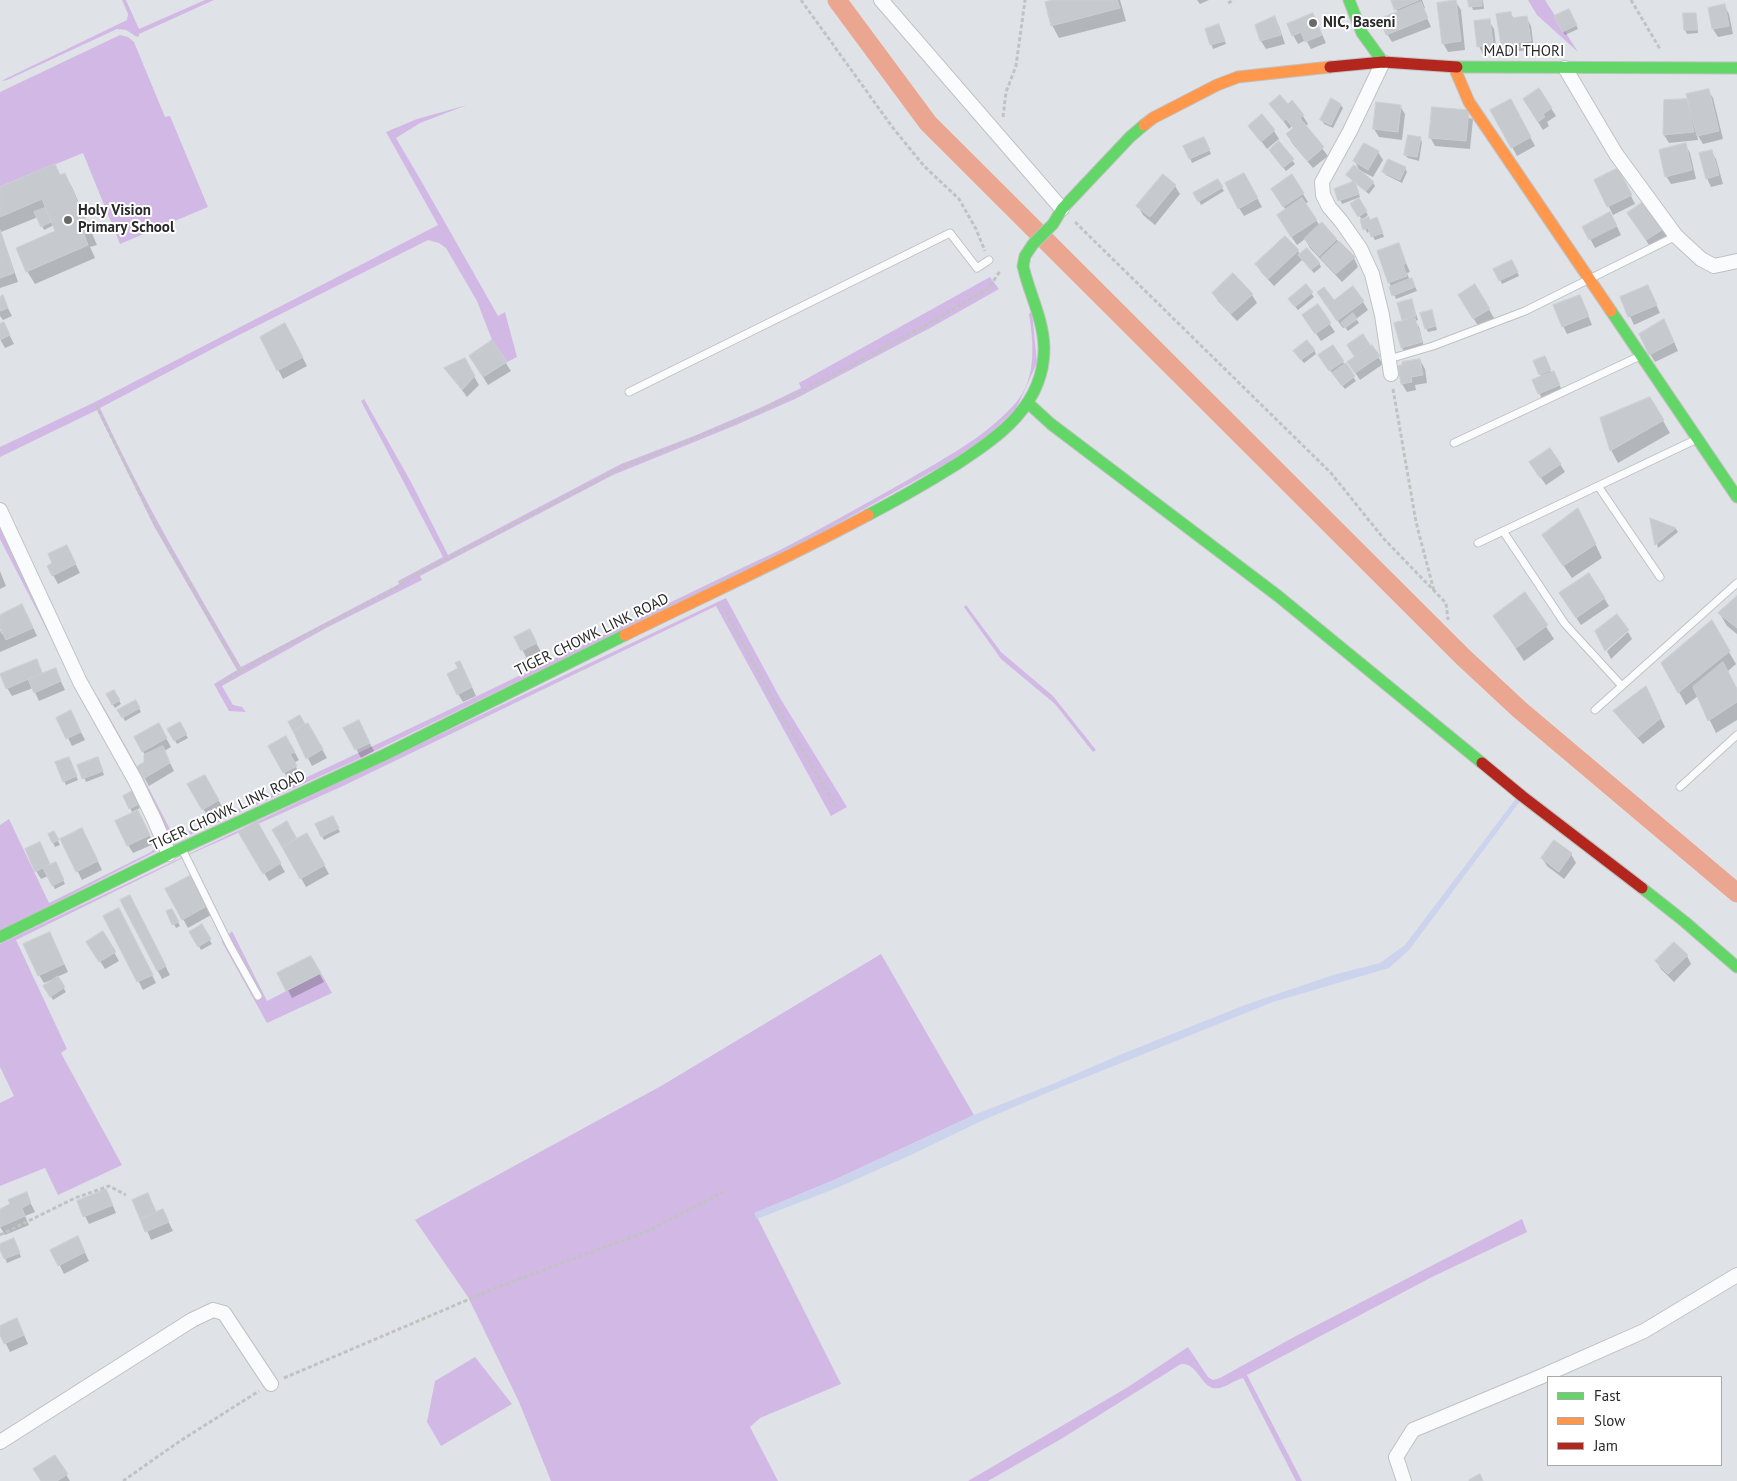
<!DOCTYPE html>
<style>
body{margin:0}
#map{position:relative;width:1737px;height:1481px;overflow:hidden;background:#dfe3e8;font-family:"PT Sans",sans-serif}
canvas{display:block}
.legend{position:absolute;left:1547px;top:1376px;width:175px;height:90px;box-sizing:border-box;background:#fff;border:1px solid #a9a9a9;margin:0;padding:6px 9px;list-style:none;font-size:15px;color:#292929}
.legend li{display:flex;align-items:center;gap:10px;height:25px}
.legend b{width:25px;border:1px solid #a9a9a9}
</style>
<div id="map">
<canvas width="1737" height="1481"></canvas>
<ul class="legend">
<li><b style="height:6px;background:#63d668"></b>Fast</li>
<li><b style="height:6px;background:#ff974d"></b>Slow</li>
<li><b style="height:6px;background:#b3261e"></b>Jam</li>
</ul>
</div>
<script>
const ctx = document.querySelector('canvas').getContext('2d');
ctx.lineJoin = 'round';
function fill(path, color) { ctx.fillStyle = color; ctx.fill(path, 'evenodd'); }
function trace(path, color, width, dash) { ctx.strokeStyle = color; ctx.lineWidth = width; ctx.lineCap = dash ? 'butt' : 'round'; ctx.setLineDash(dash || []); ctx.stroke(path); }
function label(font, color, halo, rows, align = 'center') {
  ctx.font = font + ' "PT Sans",sans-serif'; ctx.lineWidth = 4; ctx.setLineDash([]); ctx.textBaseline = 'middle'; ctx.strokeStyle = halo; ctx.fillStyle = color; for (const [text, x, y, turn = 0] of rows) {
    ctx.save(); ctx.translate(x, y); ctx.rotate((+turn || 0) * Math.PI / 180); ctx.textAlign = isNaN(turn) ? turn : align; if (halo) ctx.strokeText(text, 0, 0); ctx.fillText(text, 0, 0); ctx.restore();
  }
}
fill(new Path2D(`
 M122 0H126L139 29 205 0H214L139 34V36L137 37 126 30 117 29 7 80 1 81 127 20 128 14Z
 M1528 0H1545L1578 52 1537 15Z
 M120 35 128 37 134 42 165 117 170 116 208 207 120 244 83 153 0 187V92Z
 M467 105 420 123 396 138C431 197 464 256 498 316L505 312 517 357 507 362 492 340 477 301 446 248 439 243 428 240 235 337 100 408C142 499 191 581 241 667L399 584 398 581 443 557 361 401 364 399 411 482 448 555 621 464 694 436 762 407 801 388 799 383 990 277 999 289 932 327 795 399 736 425 613 475 420 576 422 580 328 627 222 686 233 705 242 707 246 712 229 711 214 684 237 670 155 528 97 410 0 457V447L95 402 438 225 386 132 417 119Z
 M1032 311 1037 363 1016 409 974 448 801 544 354 761 174 842 169 840 98 704V697L145 781 172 833 176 836 181 835C355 757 526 672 698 589 724 576 751 564 778 551 821 529 863 505 906 481 943 459 982 439 1012 407 1037 382 1034 346 1029 314Z
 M0 527 64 657 145 809 159 846 157 851 0 931V825L9 819 49 903 151 852 156 847V839L140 801 73 680 4 547 0 539Z
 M726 598 780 698 847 807 831 816 716 606 343 786 193 853 16 940 67 1049 61 1053 122 1165 58 1195 45 1168 0 1186V1103L14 1096 0 1067V944L636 641Z
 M966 605 1001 652 1053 696 1096 750 1093 752 1055 704 1001 659 964 607Z
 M232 931 267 1001 321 973 332 993 267 1023 222 942Z
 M881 954 974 1115 834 1180 755 1213 841 1384 760 1418 750 1427 778 1481H551L519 1402 468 1297 415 1220 661 1086Z
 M1522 1219 1527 1232 1432 1277 1247 1375 1302 1481H1296L1243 1378C1235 1380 1228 1386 1220 1388 1201 1392 1199 1362 1181 1364L1061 1439 988 1481H968L1128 1387 1188 1347 1208 1377 1213 1380 1220 1378 1294 1337Z
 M475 1357 512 1404 441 1446 427 1422 435 1381Z`), '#d2b9e5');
fill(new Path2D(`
 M1517 797 1521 800 1409 950 1389 968 1273 1002 1049 1092 979 1122 913 1154 839 1187 757 1219 754 1213 834 1180 974 1115 1055 1083 1122 1054 1245 1005 1333 975 1380 963 1405 945Z`), '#ccd3ed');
fill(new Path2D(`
 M1058 0H1120L1126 21 1059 38 1052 25Z
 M1197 0H1209L1200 4Z
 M1393 0H1422L1425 8 1423 9 1431 27 1392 42 1387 34 1398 13Z
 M1470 0H1483L1484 9 1473 10Z
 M1456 2 1461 10 1465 50 1448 52 1443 43Z
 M1724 5 1729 14 1733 34 1718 37 1713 29Z
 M1510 13 1514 19 1526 17 1531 26 1534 49 1507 53 1503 44Z
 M1571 14 1578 29 1565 35 1563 31Z
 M1695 14 1697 18 1698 33 1687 34 1685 30Z
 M1274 18 1279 26 1285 44 1266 49 1261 41 1257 26Z
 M1489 21 1494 29 1497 53 1483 55 1479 46Z
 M1317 23 1326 43 1311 49 1306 40 1298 44 1293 35Z
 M1219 26 1226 44 1213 49 1206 30Z
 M1708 90 1713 98 1723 139 1703 144 1697 134 1698 140 1669 143 1664 135 1686 100 1690 108Z
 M1271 104 1288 106 1303 116 1308 124 1305 126 1328 156 1313 168 1292 143 1287 134 1294 129 1292 126 1289 129Z
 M1340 104 1343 108 1333 128 1324 124 1322 120Z
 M1400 106 1405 114 1402 140 1379 137 1374 129Z
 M1433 108 1473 119 1470 149 1435 146 1430 137Z
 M1529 108H1551L1556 116 1547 122 1549 126 1543 130Z
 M1515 109 1535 146 1517 156 1492 110Z
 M1250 126 1274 131 1279 139 1267 149Z
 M1420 138 1422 142 1419 161 1408 158 1405 155Z
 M1206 142 1211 154 1192 163 1185 147Z
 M1279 143 1295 164 1286 171 1272 154Z
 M1685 144 1690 153 1696 179 1671 184 1666 176Z
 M1711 151 1716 159 1723 184 1711 187 1707 178Z
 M1378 152 1383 160 1373 177 1359 170 1355 161Z
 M1405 168 1407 172 1402 183 1386 175 1384 172Z
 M65 175 72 187 97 245 90 247 95 258 35 284 27 271 57 232 54 225 44 230 38 217 1 232 18 282 0 288V189Z
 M1347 175 1373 183 1375 186 1369 194 1355 183 1360 197 1342 204 1336 189 1354 183Z
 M1622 178 1635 204 1613 215 1596 181Z
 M1217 180 1224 191 1201 205 1195 193Z
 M1249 183 1262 207 1244 216 1239 208Z
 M1175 186 1180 194 1155 225 1143 215 1138 206Z
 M1303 194 1308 202 1305 204 1320 226 1322 224 1354 258 1358 267 1342 282 1310 248 1305 239 1297 245 1283 224 1286 210 1277 197Z
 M1359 200 1368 215 1362 220 1379 223 1384 237 1375 240 1370 231 1367 233 1362 220 1352 204Z
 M1646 202 1668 236 1651 248 1634 222Z
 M1615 222 1621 235 1595 248 1584 227Z
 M1398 245 1410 272 1407 273 1410 281 1414 284 1417 291 1396 299 1389 282Z
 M1298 251 1300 255 1319 263 1321 267 1314 273 1302 260 1274 286 1261 272 1257 264Z
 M1514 265 1519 276 1502 284 1495 269Z
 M1306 286 1314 297 1298 310 1292 303Z
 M1475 286 1494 318 1479 327 1464 304Z
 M1213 293 1252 295 1257 303 1237 321 1218 301Z
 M1652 295 1660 313 1634 325 1622 298Z
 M1580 296 1592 325 1567 334 1563 326Z
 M2 297 12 316 3 320 0 316V298Z
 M1323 301 1363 302 1368 310 1356 319 1359 323 1348 331 1345 327 1343 328Z
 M1399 304 1413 305 1418 320 1415 321 1419 327 1425 351 1407 356 1402 348 1404 322Z
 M1317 306 1335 332 1321 341 1309 323Z
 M1433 315 1437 330 1428 332 1426 328Z
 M0 325 8 332 14 344 5 348 0 339Z
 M1668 328 1678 351 1655 362 1650 354Z
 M290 333 307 366 283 379 261 337Z
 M1363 336 1383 364 1360 380 1354 371 1356 357 1348 345Z
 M492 342 511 371 488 385 475 364Z
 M1332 346 1356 381 1345 389 1324 363Z
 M1314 350 1316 354 1304 363 1297 355Z
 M464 359 479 385 467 397 446 368Z
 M1420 360 1425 369 1427 383 1415 385 1416 390 1407 392 1402 384Z
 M1546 361 1551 373 1558 381 1563 393 1544 402 1539 393 1542 377 1540 374Z
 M1650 398 1670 433 1618 463 1611 450Z
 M1560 464 1565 472 1546 485 1536 471Z
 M1651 520 1676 529 1678 532 1658 548Z
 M1585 523 1602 558 1572 578 1543 536Z
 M71 555 80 573 58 584 53 575Z
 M0 571 6 586 0 589Z
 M1525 594 1554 639 1524 661 1495 617Z
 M1604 598 1609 606 1581 625 1566 602Z
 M1737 598V634L1727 626 1720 614Z
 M27 614 37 636 0 652V630L2 634 4 633 0 625V616Z
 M1711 622 1736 664 1728 671 1737 689V720L1716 733 1698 696 1686 705 1663 663Z
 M1628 632 1632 639 1611 659 1607 651Z
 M516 637 534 639 541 652 527 659Z
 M36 660 43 674 55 669 65 690 39 701 33 688 12 696 7 688Z
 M460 669 464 670 476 696 463 702 458 694Z
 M113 691 121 704 115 708 107 695Z
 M1650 696 1665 727 1643 744 1620 719 1615 711Z
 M135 701 141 712 125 721 119 710Z
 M299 717 305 726 308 724 327 758 312 766 289 722Z
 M75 720 85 740 72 746 68 738Z
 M158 724 171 747 164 751 174 771 149 786 138 767 145 763V755L135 737Z
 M179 724 188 738 177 744 169 729Z
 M345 728 363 730 374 751 361 758Z
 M286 737 299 760 294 763 300 775 289 781 270 746Z
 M70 762 78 780 66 785 64 781Z
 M100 763 104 775 86 782 79 766Z
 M204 776 223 808 208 817 189 785Z
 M132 793 140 808 132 812 124 796Z
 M332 817 340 832 324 840 322 836Z
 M142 820 154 844 133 853 128 845Z
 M256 823 285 872 269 881 240 833Z
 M274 830 297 841 307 835 329 874 306 887Z
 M53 832 60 845 55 847 49 834Z
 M87 838 102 870 82 880 62 840Z
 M1554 841 1571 854 1576 863 1564 879 1547 866 1542 858Z
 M44 852 50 866 57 867 65 884 55 889 48 876 41 879 36 871Z
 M195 885 211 915 188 928 167 890Z
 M122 901 134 905 170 975 162 979Z
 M171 910 180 926 176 928 168 912Z
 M105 916 123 918 156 983 143 990Z
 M201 926 212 944 201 950 191 932Z
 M103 933 119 961 105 969 88 942Z
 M54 942 68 972 57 977 66 992 53 1000 45 986 52 981 51 980 44 983 39 975Z
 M1687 956 1691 964 1674 982 1661 969 1656 961Z
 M310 958 324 982 292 998 288 990Z
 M106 1190 116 1213 89 1224 85 1216Z
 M26 1194 35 1212 25 1216 29 1225 5 1235 0 1227V1210L12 1205Z
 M148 1195 157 1213 163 1211 173 1231 151 1240 134 1200Z
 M78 1238 89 1261 64 1274 52 1250Z
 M15 1243 21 1257 7 1263 0 1245Z
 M0 1327 21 1328 28 1344 10 1352 0 1332Z
 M55 1457 70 1481H42Z`), '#0003');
trace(new Path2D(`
 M837 0 928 123 1463 657 1520 710 1737 893`), '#eaa691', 19);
const building = new Path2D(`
 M1053 0H1117L1120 8 1051 26 1045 2Z
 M1391 0H1419L1395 10Z
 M1456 0 1461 41 1442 44 1437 3Z
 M1468 0H1482V6L1469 7Z
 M1421 2 1428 18 1386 35 1380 19Z
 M1725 4 1729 26 1712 29 1708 8Z
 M1569 9 1577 25 1562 32 1554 16Z
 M1511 12 1512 18 1527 16 1531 41 1501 45 1496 14Z
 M1313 13 1322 35 1305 42 1301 32 1292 36 1287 24Z
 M1683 13H1696L1697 30H1684Z
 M1275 16 1281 35 1260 41 1255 25Z
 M1490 19 1493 44 1477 47 1474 21Z
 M1219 24 1225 41 1210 45 1205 29Z
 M1539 88 1552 108 1543 114 1545 117 1538 122 1523 99Z
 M1709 89 1719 131 1697 136 1686 94Z
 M1280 95 1288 104 1292 100 1304 115 1300 118 1324 147 1308 161 1286 134 1293 128 1286 119 1283 121 1269 104Z
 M1331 98 1341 104 1331 125 1320 120Z
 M1511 99 1531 137 1511 148 1490 110Z
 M1687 99 1694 132 1663 135 1664 100Z
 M1376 102 1401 105 1398 132 1373 129Z
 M1432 107 1469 110 1466 141 1429 138Z
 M1262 114 1275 130 1261 142 1248 126Z
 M1408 135 1421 137 1417 157 1404 155Z
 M1204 137 1210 150 1189 159 1183 146Z
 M1279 141 1294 159 1283 168 1269 150Z
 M1364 143 1379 151 1368 170 1353 161Z
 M1686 143 1692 170 1665 177 1659 150Z
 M1712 150 1719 175 1706 179 1699 153Z
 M1388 159 1406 167 1400 180 1382 172Z
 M55 164 60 175 65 173 90 231 84 234 88 245 26 272 16 248 55 231 42 199 0 217V187Z
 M1354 165 1374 182 1366 191 1346 175Z
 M1618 168 1632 195 1607 207 1594 180Z
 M1244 173 1258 198 1238 209 1225 183Z
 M1163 174 1176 185 1150 217 1136 206Z
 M1292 174 1304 193 1283 207 1271 189Z
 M1218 179 1223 187 1198 202 1193 193Z
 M1355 181 1359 194 1338 201 1334 189Z
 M1302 198 1317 220 1291 237 1277 215Z
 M1359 198 1367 211 1358 217 1350 204Z
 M1646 200 1665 228 1646 240 1627 213Z
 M45 208 51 222 41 227 34 212Z
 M1610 212 1617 226 1589 240 1582 227Z
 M1369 217 1370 220 1377 217 1383 233 1371 237 1368 228 1363 230 1360 220Z
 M1322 222 1337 239 1319 256 1304 239Z
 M0 230 14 273 0 278Z
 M1285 236 1299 250 1268 279 1255 264Z
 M1339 241 1355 257 1336 274 1321 258Z
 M1399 243 1406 263 1403 265 1407 276 1388 283 1377 251Z
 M1307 248 1320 263 1311 270 1298 255Z
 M1512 260 1518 272 1499 281 1493 269Z
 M1233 273 1253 294 1231 314 1212 293Z
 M1412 278 1415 287 1392 296 1389 287Z
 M1306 284 1313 292 1295 307 1288 299Z
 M1475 284 1490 309 1473 319 1458 295Z
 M1648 285 1657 305 1628 317 1620 297Z
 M1353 286 1364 301 1337 321 1317 292 1324 287 1334 300Z
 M3 295 8 308 0 311V297Z
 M1580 295 1589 316 1562 327 1553 305Z
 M1412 299 1416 316 1402 320 1397 303Z
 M1318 304 1331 323 1315 334 1302 315Z
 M1432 310 1436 326 1425 329 1420 313Z
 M1353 313 1357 319 1345 328 1341 323Z
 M1415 318 1422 342 1401 348 1394 323Z
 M1664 319 1674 342 1649 355 1639 334Z
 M4 322 10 335 0 340V324Z
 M285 323 303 357 277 371 260 337Z
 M1363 334 1370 345 1354 356 1347 345Z
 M492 340 507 362 483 377 469 356Z
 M1307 340 1315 350 1301 360 1293 351Z
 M1333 345 1344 361 1329 371 1318 355Z
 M1372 345 1380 356 1355 373 1347 362Z
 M1545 356 1551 370 1539 375 1533 361Z
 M465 358 475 376 462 390 444 368Z
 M1420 359 1423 375 1411 377 1412 382 1401 384 1398 366 1402 365V362Z
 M1346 363 1355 376 1342 386 1332 373Z
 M1554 371 1560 385 1538 394 1532 380Z
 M1650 397 1664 420 1610 451 1600 418Z
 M1550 448 1561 464 1540 478 1529 462Z
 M1578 508 1596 544 1563 566 1542 535Z
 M1650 518 1676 528 1655 545Z
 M67 545 76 564 52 576 47 566 52 563 48 554Z
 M1589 573 1605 598 1576 618 1559 593Z
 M1525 592 1548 625 1516 648 1493 616Z
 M1737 596V628L1718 613Z
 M22 604 33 628 6 640 0 628V615Z
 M1617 614 1629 630 1605 651 1595 631Z
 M1712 620 1730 651 1678 693 1661 663Z
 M530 629 537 643 521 651 514 637Z
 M37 659 42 673 6 689 0 674Z
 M460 661 472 687 457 695 447 674 458 668 455 663Z
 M1723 662 1737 689V702L1708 721 1693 687Z
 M56 668 61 681 34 693 28 679Z
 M1646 686 1661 718 1638 737 1613 711Z
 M114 690 120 700 112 705 106 694Z
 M136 700 140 708 122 718 117 710Z
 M71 710 81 732 66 739 56 718Z
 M300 715 305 724 293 731 288 722Z
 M359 720 370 743 355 750 343 728Z
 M180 722 187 734 174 741 167 729Z
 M159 723 167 738 142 752 134 737Z
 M308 723 323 749 306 759 293 731Z
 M286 736 295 752 290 754 297 766 283 773 268 746Z
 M163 746 170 763 143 779 136 767 144 762V755Z
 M69 757 77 776 63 782 55 762Z
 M98 757 103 771 82 779 77 765Z
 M205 775 219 800 202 810 187 784Z
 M132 791 139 804 129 809 123 796Z
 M138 810 150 835 127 846 115 821Z
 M333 816 339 828 321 837 315 824Z
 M257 821 281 863 263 874 238 832Z
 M287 821 297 839 282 847 272 830Z
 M82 828 98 861 76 872 60 839Z
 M54 831 59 840 52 843 48 834Z
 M307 833 325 865 300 879 282 847Z
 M1554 840 1572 853 1559 872 1541 858Z
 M40 842 50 864 35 872 25 849Z
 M56 862 64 880 52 886 43 868Z
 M191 875 207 906 182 920 165 889Z
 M130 895 166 966 157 971 120 900Z
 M119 908 153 975 137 982 103 916Z
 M172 909 179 922 172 925 166 911Z
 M202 924 211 939 198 947 189 932Z
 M103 931 116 952 99 962 86 942Z
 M50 932 64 964 38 976 23 944Z
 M1674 942 1688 955 1668 974 1655 961Z
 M311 956 321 973 286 991 277 973Z
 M58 976 65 987 50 997 43 986Z
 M106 1189 113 1205 83 1217 77 1201Z
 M27 1192 31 1203 22 1208 25 1216 0 1227V1209L10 1204 8 1200Z
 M148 1193 156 1212 140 1219 132 1200Z
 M163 1209 169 1222 145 1232 140 1219Z
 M78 1236 85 1252 58 1266 50 1250Z
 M14 1238 20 1253 4 1259 0 1250V1244Z
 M17 1318 24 1335 4 1344 0 1335V1326Z
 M55 1455 68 1474 57 1481H41L33 1469Z
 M1480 1474 1483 1481H1469V1480Z`);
fill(building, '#c6c9cd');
trace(building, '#cbced3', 1);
const lane = new Path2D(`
 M1389 359 1433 346 1525 311 1676 236
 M629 392 950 233 977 268 989 260
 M1454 443 1640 356
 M1598 486 1660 577
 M1503 531 1565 624 1622 686
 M1478 543 1697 439
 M1595 710 1737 583
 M1680 787 1737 735
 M182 849 229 944 258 996`);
const street = new Path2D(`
 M881 0 1062 209
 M1383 62 1350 131 1322 182 1323 195 1329 207 1341 221 1360 248 1372 274 1382 315 1391 374
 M1565 68 1616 154 1676 236 1701 259 1714 266 1737 261
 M0 510 80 682 135 780 154 819 169 854
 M0 1442 192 1320 213 1310 224 1313 271 1384
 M1404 1481 1396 1457 1413 1430 1540 1377 1644 1331 1737 1275`);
const fast = new Path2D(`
 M1349 0 1362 33 1383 62
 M1457 67 1737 68
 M1611 311 1737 497
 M1028 403 1051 424 1278 596 1482 763
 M868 515C899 499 928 482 957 464 1000 436 1045 404 1044 347 1043 318 1029 293 1023 266L1025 256 1033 244 1053 224 1062 209 1130 137 1144 125
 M1642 888 1685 922 1737 967
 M0 937 169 854 384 755 625 635`);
const slow = new Path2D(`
 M1454 67 1469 102 1611 311
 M1144 125 1153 118 1217 85 1238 77 1330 67
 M625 635C706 595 788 558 868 515`);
const jam = new Path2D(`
 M1330 67 1383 62 1457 67
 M1482 763 1522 796 1642 888`);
trace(lane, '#c0c2c1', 9);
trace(street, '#c0c2c1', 16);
trace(fast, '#c0c2c1', 13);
trace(slow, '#c0c2c1', 13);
trace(jam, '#c0c2c1', 13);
trace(new Path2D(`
 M801 0 893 128 924 166 959 199 976 229 985 251
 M1631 0 1660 49
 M1228 3 1234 0
 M1003 117 1006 92 1016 66 1025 0
 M1075 222 1331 473 1384 539 1446 603 1448 620
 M1393 389 1416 522 1434 591
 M96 405 153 520 240 671
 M723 606 777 707 836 806
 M218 685 275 651 399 587 404 581 627 465 735 422 797 394 919 329 989 288 1000 271
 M0 1235 75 1198 109 1186 126 1195
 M284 1378 498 1287 648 1231 723 1192
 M123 1481 180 1441 259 1391`), '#c2c2c3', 3, [4, 2.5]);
trace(lane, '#fafbfc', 7);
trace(street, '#fafbfc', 14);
trace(fast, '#63d668', 11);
trace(slow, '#ff974d', 11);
trace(jam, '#b3261e', 11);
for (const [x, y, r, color] of [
 [1313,23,5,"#696a6c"],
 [68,220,5,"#696a6c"]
]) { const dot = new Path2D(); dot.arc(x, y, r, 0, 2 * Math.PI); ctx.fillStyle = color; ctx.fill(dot); trace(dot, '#fff', 2); }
label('bold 15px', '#292929', '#fff', [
 ["NIC, Baseni",1323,23],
 ["Holy Vision",78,211],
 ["Primary School",78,228]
], 'left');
label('15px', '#292929', '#fff', [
 ["MADI THORI",1524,52],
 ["TIGER CHOWK LINK ROAD",592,635,-26],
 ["TIGER CHOWK LINK ROAD",228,811,-25]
]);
</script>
